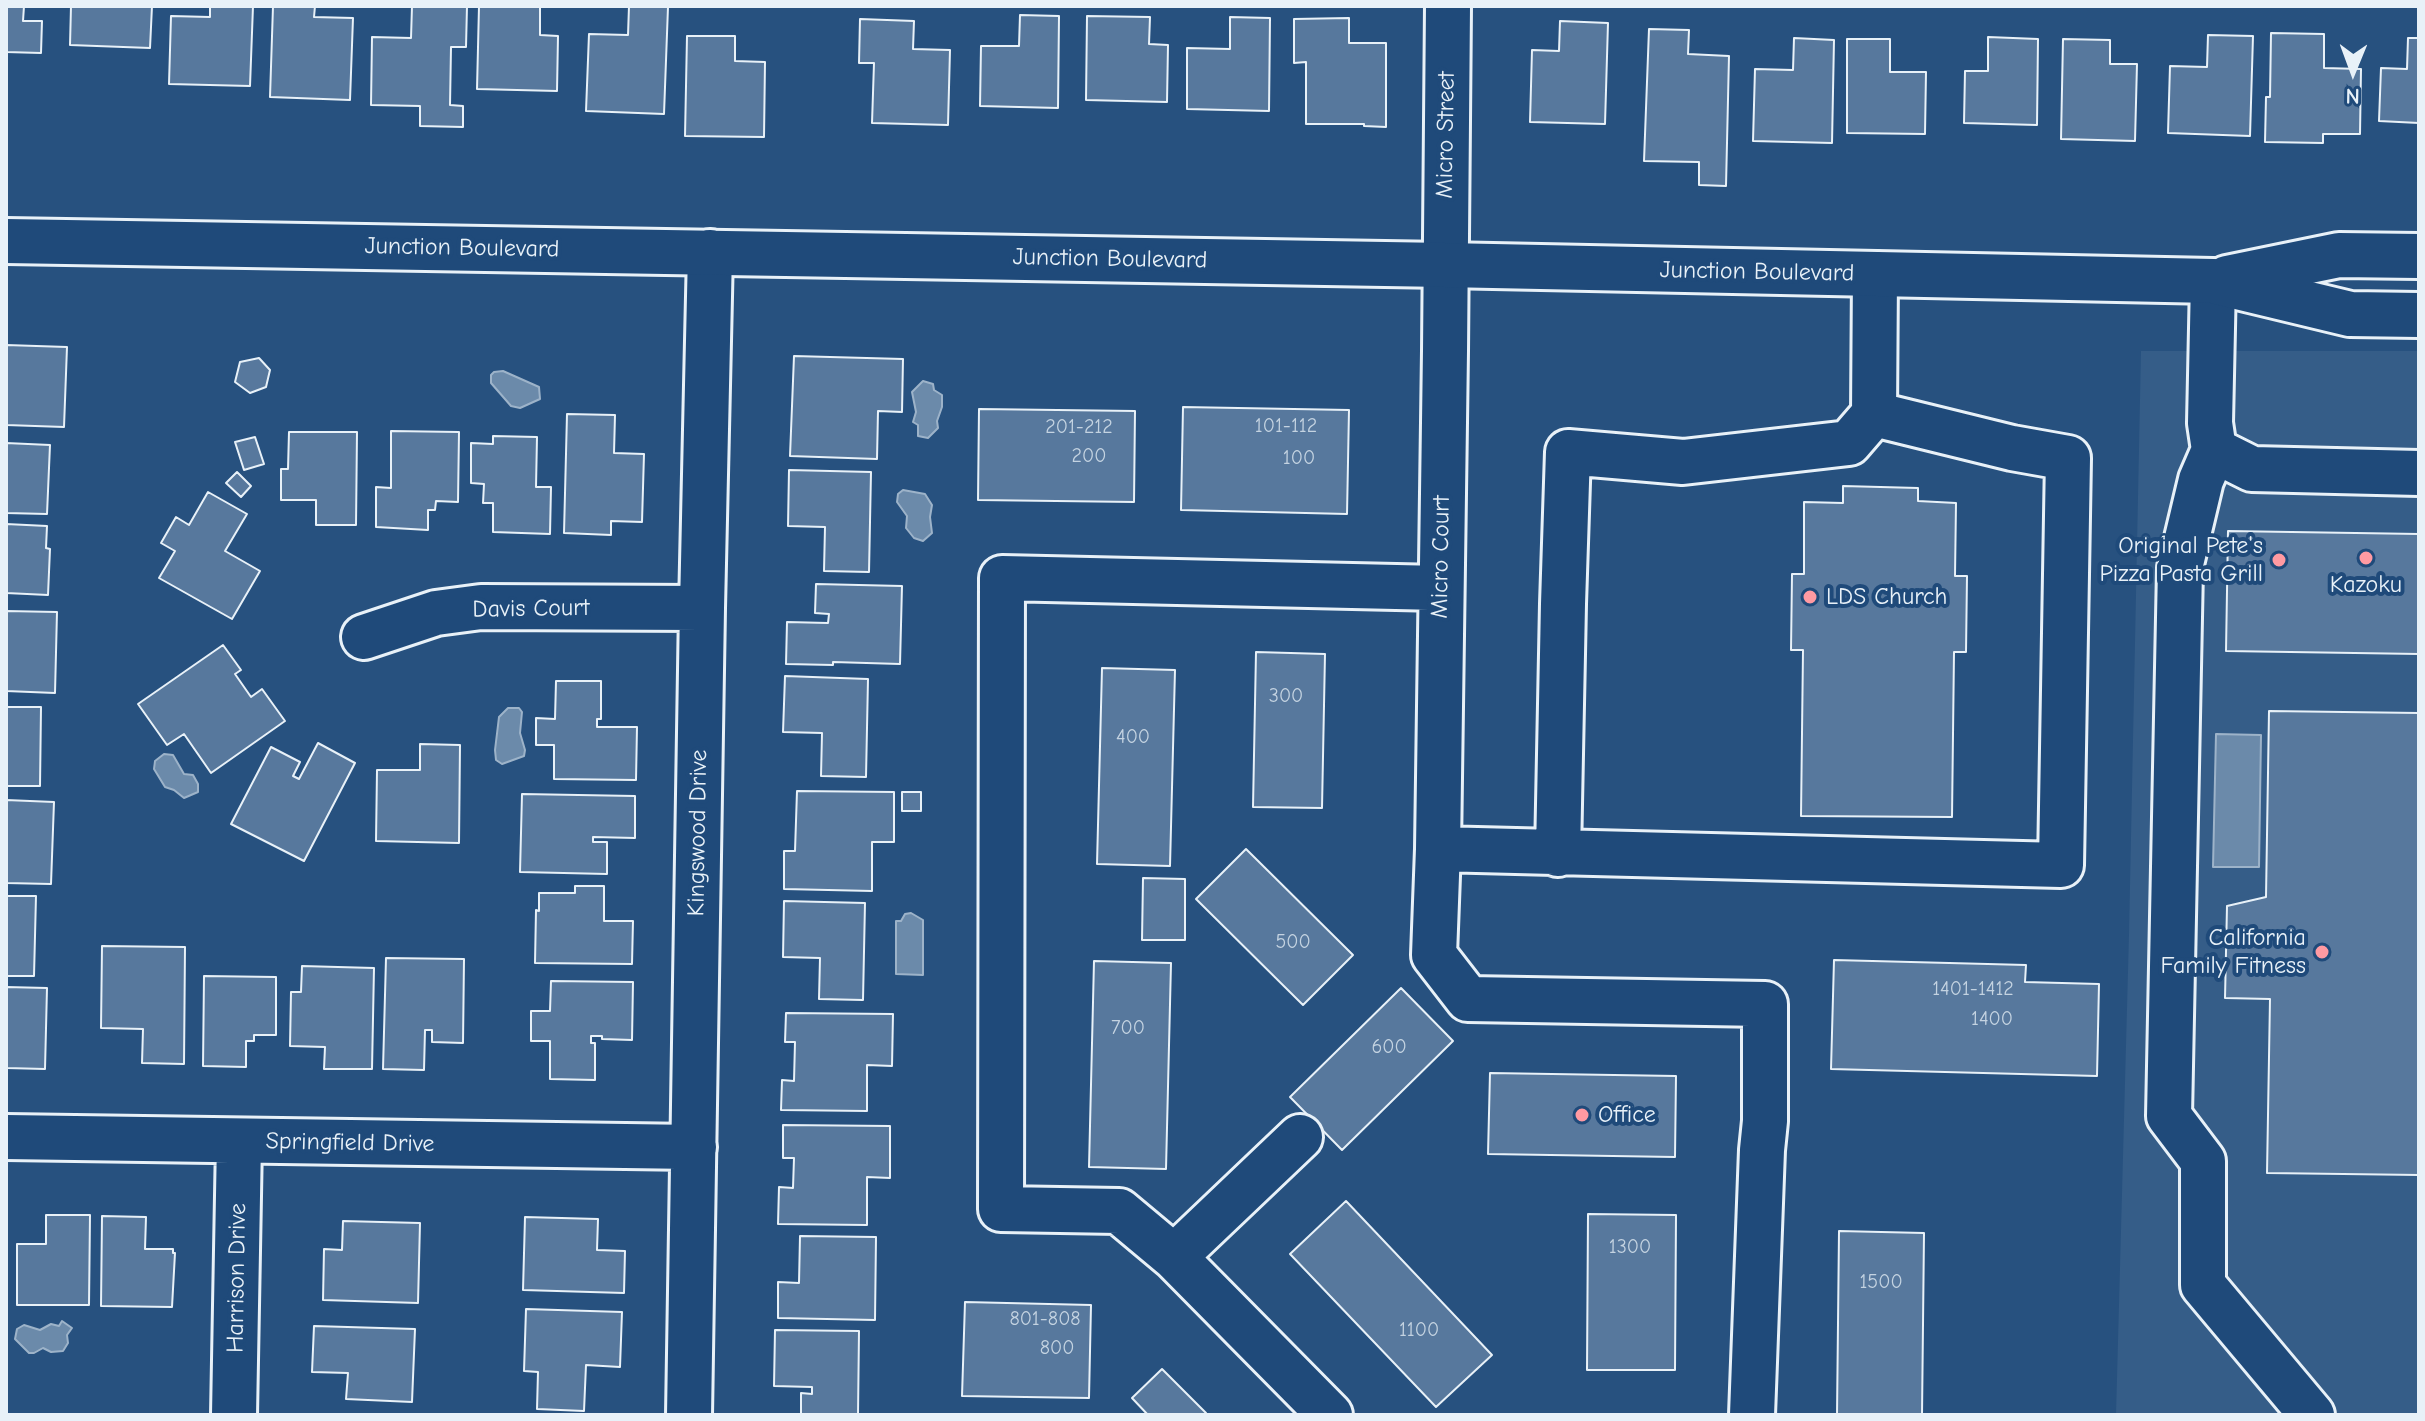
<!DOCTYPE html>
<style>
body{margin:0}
#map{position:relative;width:2425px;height:1421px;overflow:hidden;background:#27517f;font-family:"Comic Neue",sans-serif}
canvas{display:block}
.frame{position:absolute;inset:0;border:8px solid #e8f1f8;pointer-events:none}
.north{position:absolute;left:2313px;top:32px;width:80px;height:80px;-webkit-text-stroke:6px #1f4a7a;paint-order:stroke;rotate:181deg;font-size:22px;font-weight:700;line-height:32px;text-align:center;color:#e8f1f8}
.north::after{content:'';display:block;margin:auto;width:28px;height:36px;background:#e8f1f8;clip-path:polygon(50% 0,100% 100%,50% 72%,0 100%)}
</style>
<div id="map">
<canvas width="2425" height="1421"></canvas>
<div class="frame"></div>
<div class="north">N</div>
</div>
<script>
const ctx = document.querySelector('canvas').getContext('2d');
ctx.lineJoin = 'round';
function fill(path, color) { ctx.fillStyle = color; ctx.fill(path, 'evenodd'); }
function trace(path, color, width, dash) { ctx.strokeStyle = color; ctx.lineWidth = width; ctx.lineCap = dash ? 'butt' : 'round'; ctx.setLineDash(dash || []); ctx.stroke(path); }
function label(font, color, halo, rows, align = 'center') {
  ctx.font = font + ' "Comic Neue",sans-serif'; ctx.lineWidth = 8; ctx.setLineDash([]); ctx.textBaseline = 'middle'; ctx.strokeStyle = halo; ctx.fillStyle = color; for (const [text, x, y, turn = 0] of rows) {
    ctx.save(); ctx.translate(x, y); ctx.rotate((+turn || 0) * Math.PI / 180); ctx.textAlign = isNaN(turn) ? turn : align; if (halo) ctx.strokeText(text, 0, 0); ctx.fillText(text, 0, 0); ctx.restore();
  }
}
fill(new Path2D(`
 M2141 351H2419V1415H2116L2129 934Z`), '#355d88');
const water = new Path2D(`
 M503 371 539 387 540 399 520 408 511 406 491 383V375L494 372Z
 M923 381 933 384 934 390 942 395V407L937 421 938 428 928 438 918 436V425L913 422 916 412 912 392Z
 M903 490 925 494 932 505 930 517 932 533 923 541 914 538 906 528 907 516 897 502 898 494Z
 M508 708H519L522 712 520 733 525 750 524 756 502 764 496 760 495 750 499 717Z
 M2216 734 2261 735 2259 867H2213Z
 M164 754 173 755 184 774 193 775 198 784V792L184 798 174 790 165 787 154 769 155 761Z
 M911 913 923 920V975L896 974V921H901L905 914Z
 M62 1321 72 1328 67 1335 68 1343 63 1351 51 1352 43 1348 34 1353H29L15 1339 17 1329 24 1325 40 1330 51 1324 59 1326Z`);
fill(water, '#6b8aaa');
trace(water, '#9db3c9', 2);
const building = new Path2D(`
 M6 6H24L23 21H42L41 53 6 52Z
 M71 6H152L150 48 70 45Z
 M210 6H253L250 86 169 84 171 16 210 17Z
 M273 6H315L314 17 353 18 350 100 270 97Z
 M412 6H467L466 47H451L450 105 463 106V127L420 126V106L371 105 372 37 411 38Z
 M479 6H540V35L558 36 557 91 477 89Z
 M629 6 668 7 664 114 586 111 589 34 628 35Z
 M1020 15 1059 16 1058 108 980 106 981 46H1019Z
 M1087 16 1150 17 1149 44 1168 45 1167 102 1086 100Z
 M1230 17 1270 18 1269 111 1187 109V48L1230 49Z
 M1349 18V43H1386V127L1364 126V124H1306V62L1294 63V19Z
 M860 19 914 21 913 49 950 50 948 125 872 123 874 63H859Z
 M1560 21 1608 23 1605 124 1530 122 1532 50 1559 51Z
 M1649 29 1689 30 1688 54 1729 56 1726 186 1699 185V162L1644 161Z
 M2271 33 2324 34V68L2361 69 2360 134H2323V143L2265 142 2266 97H2270Z
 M2208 35 2253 36 2250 136 2168 133 2170 66 2207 67Z
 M687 36H735V61L765 62 764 137 685 136Z
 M1988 37 2038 39 2037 125 1964 123 1965 71H1988Z
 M1794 38 1834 40 1832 143 1753 141 1755 69 1793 70Z
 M2408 38H2419V123L2379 121 2381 68 2407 69Z
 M1847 39H1890V72H1926L1925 134 1847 133Z
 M2063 39 2110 40V64H2137L2135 141 2061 139Z
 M6 345 67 347 64 427 6 425Z
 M794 356 903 359 902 412 878 411 877 459 790 456Z
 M259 358 270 370 266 387 250 393 235 382 240 362Z
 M1183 407 1349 410 1347 514 1181 510Z
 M979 409 1135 411 1134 502 978 500Z
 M567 414 615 415 614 453 644 454 642 522 611 521V535L564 533Z
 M391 431 459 432 458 502 436 501 435 510H428V530L376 527V487L391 488Z
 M289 432H357L356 525H316V500H281V469H288Z
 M493 436 537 437 536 487H551L550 534 493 532V503H483L484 484 471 483V443L493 444Z
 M255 437 264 464 244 470 235 442Z
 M6 443 50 445 47 514 6 513Z
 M789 470 871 472 869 572 824 571 825 527 788 526Z
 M237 472 251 486 241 497 226 483Z
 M1843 486 1918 488V501L1956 503 1955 576H1967L1966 652H1954L1952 817 1801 816 1803 650H1791L1792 574H1804V502L1843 503Z
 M208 492 247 514 225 551 260 571 232 619 159 578 175 551 161 543 176 517 189 525Z
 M6 524 47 526 46 548 50 549 48 595 6 593Z
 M2228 531 2419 534V654L2226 651Z
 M816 584 902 586 900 664 833 662V665L786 664 787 622 828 623 829 614 815 613Z
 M6 611 57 612 55 693 6 691Z
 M223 645 241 670 235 674 251 697 262 689 285 721 211 773 184 734 167 745 138 704Z
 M1256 652 1325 654 1322 808 1253 807Z
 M1102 668 1175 670 1170 866 1097 864Z
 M785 676 868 679 866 777 821 776 822 733 783 732Z
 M556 681H601V719H597V727H637L636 780 554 779V745H536V718L555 719Z
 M6 707H41L40 786H6Z
 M2269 711 2419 713V1175L2267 1173 2270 999 2225 998 2227 906 2266 897Z
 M318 743 355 763 304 861 231 824 271 747 300 762 293 776 299 779Z
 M420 744 460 745 459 843 376 841 377 770H420Z
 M797 791 894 792V842H872V891L784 889V851H795Z
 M902 792H921V811H902Z
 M522 794 635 796V838L593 837V842H607V874L520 872Z
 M6 800 54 802 51 884 6 883Z
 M1246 849 1353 955 1303 1005 1196 899Z
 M1143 878 1185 879V940H1142Z
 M575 886H604V921H633L632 964 535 963 536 910 539 911V893H575Z
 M6 896H36L34 976H6Z
 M784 901 865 903 863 1000 819 999 820 958 783 957Z
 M102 946 185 947 184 1064 142 1063 143 1029 101 1028Z
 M386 958 464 959 463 1043 432 1042V1030H425L424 1070 383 1069Z
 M1834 960 2026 965 2025 982 2099 984 2097 1076 1831 1069Z
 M1094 961 1171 963 1166 1169 1089 1167Z
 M302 966 374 968 372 1069H324L325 1047 290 1046 291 992H301Z
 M204 976 276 977V1035H254V1041H246V1067L203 1066Z
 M551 981 633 982 632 1040 602 1039V1036H591V1043H595V1080L550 1079V1041H531V1011H550Z
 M6 987 47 988 45 1069 6 1068Z
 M1401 988 1453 1041 1342 1150 1290 1097Z
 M786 1013 893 1014 892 1066 867 1065V1111L781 1110 782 1080 794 1081 795 1042H785Z
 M1490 1073 1676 1076 1675 1157 1488 1154Z
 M783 1125 890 1126V1178L867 1177V1225L778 1224 779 1187 793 1188 794 1158H783Z
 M1346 1201 1492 1355 1436 1407 1290 1254Z
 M1588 1214 1676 1215 1675 1370H1587Z
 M46 1215H90L89 1305H17V1244H46Z
 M102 1216 146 1217 145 1249H173V1253H175L172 1307 101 1306Z
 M525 1217 598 1219 597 1250 625 1251 624 1293 523 1290Z
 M343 1221 420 1223 418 1303 323 1300 324 1249 342 1250Z
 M1839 1231 1924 1233 1922 1415H1837Z
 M800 1236 876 1237 875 1320 778 1318V1282L799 1283Z
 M965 1302 1091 1305 1089 1398 962 1396Z
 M526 1309 622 1312 620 1367 586 1365 584 1411 537 1409 538 1372 524 1371Z
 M314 1326 415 1329 412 1402 346 1399 348 1373 312 1372Z
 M775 1330 859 1331 858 1415H801V1393L812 1394V1387L774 1386Z
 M1162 1369 1206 1413 1204 1415H1148L1132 1398Z`);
fill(building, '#57789d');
trace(building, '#e8f1f8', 2);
const minor = new Path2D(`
 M1448 6 1445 351 1438 849 1434 955 1468 999 1765 1004V1121L1762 1150 1752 1415
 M2213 281 2210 423 2214 450 2252 469 2419 473
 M2214 450 2201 480 2180 568 2169 1116 2203 1161V1285L2312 1415
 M364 637 436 613 481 607 702 608
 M1438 849 2061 865 2068 458 2012 448 1874 414
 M1558 854 1563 604 1568 452 1683 462 1849 443 1874 414 1875 274
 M6 1137 694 1147
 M1174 1257 1300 1137
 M234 1415 239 1141
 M689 1415 702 608 710 252
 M1330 1415 1174 1257 1119 1211 1001 1209 1002 578 1440 588`);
const major = new Path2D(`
 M6 241 1445 265 2213 281 2350 314 2419 315
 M2227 278 2339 255 2419 256`);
trace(minor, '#e8f1f8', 50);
trace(major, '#e8f1f8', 50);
trace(minor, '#1f4a7a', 44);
trace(major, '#1f4a7a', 44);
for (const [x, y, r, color] of [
 [2366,558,8,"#ff9aa2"],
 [2279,560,8,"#ff9aa2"],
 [1810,597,8,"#ff9aa2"],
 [2322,952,8,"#ff9aa2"],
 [1582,1115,8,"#ff9aa2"]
]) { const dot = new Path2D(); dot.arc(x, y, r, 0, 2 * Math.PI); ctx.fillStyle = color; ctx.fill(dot); trace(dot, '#1f4a7a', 3); }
label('20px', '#c4d3e1', null, [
 ["101-112",1286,426],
 ["201-212",1079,427],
 ["200",1089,456],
 ["100",1299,458],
 ["300",1286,696],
 ["400",1133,737],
 ["500",1293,942],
 ["1401-1412",1973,989],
 ["1400",1992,1019],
 ["700",1128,1028],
 ["600",1389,1047],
 ["1300",1630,1247],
 ["1500",1881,1282],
 ["801-808",1045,1319],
 ["1100",1419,1330],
 ["800",1057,1348]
]);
label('24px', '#e8f1f8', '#1f4a7a', [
 ["Micro Street",1446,135,-89],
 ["Junction Boulevard",462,248,1],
 ["Junction Boulevard",1110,259,1],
 ["Junction Boulevard",1757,272,1],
 ["Micro Court",1441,557,-89],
 ["Davis Court",531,609,-1],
 ["Kingswood Drive",698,833,-89],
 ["Springfield Drive",350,1143,1],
 ["Harrison Drive",237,1278,-89]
]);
label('24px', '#e8f1f8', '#1f4a7a', [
 ["Original Pete's",2263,546],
 ["Pizza Pasta Grill",2263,574],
 ["Kazoku",2366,585,"center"],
 ["LDS Church",1826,597,"left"],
 ["California",2306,938],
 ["Family Fitness",2306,966],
 ["Office",1598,1115,"left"]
], 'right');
</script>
